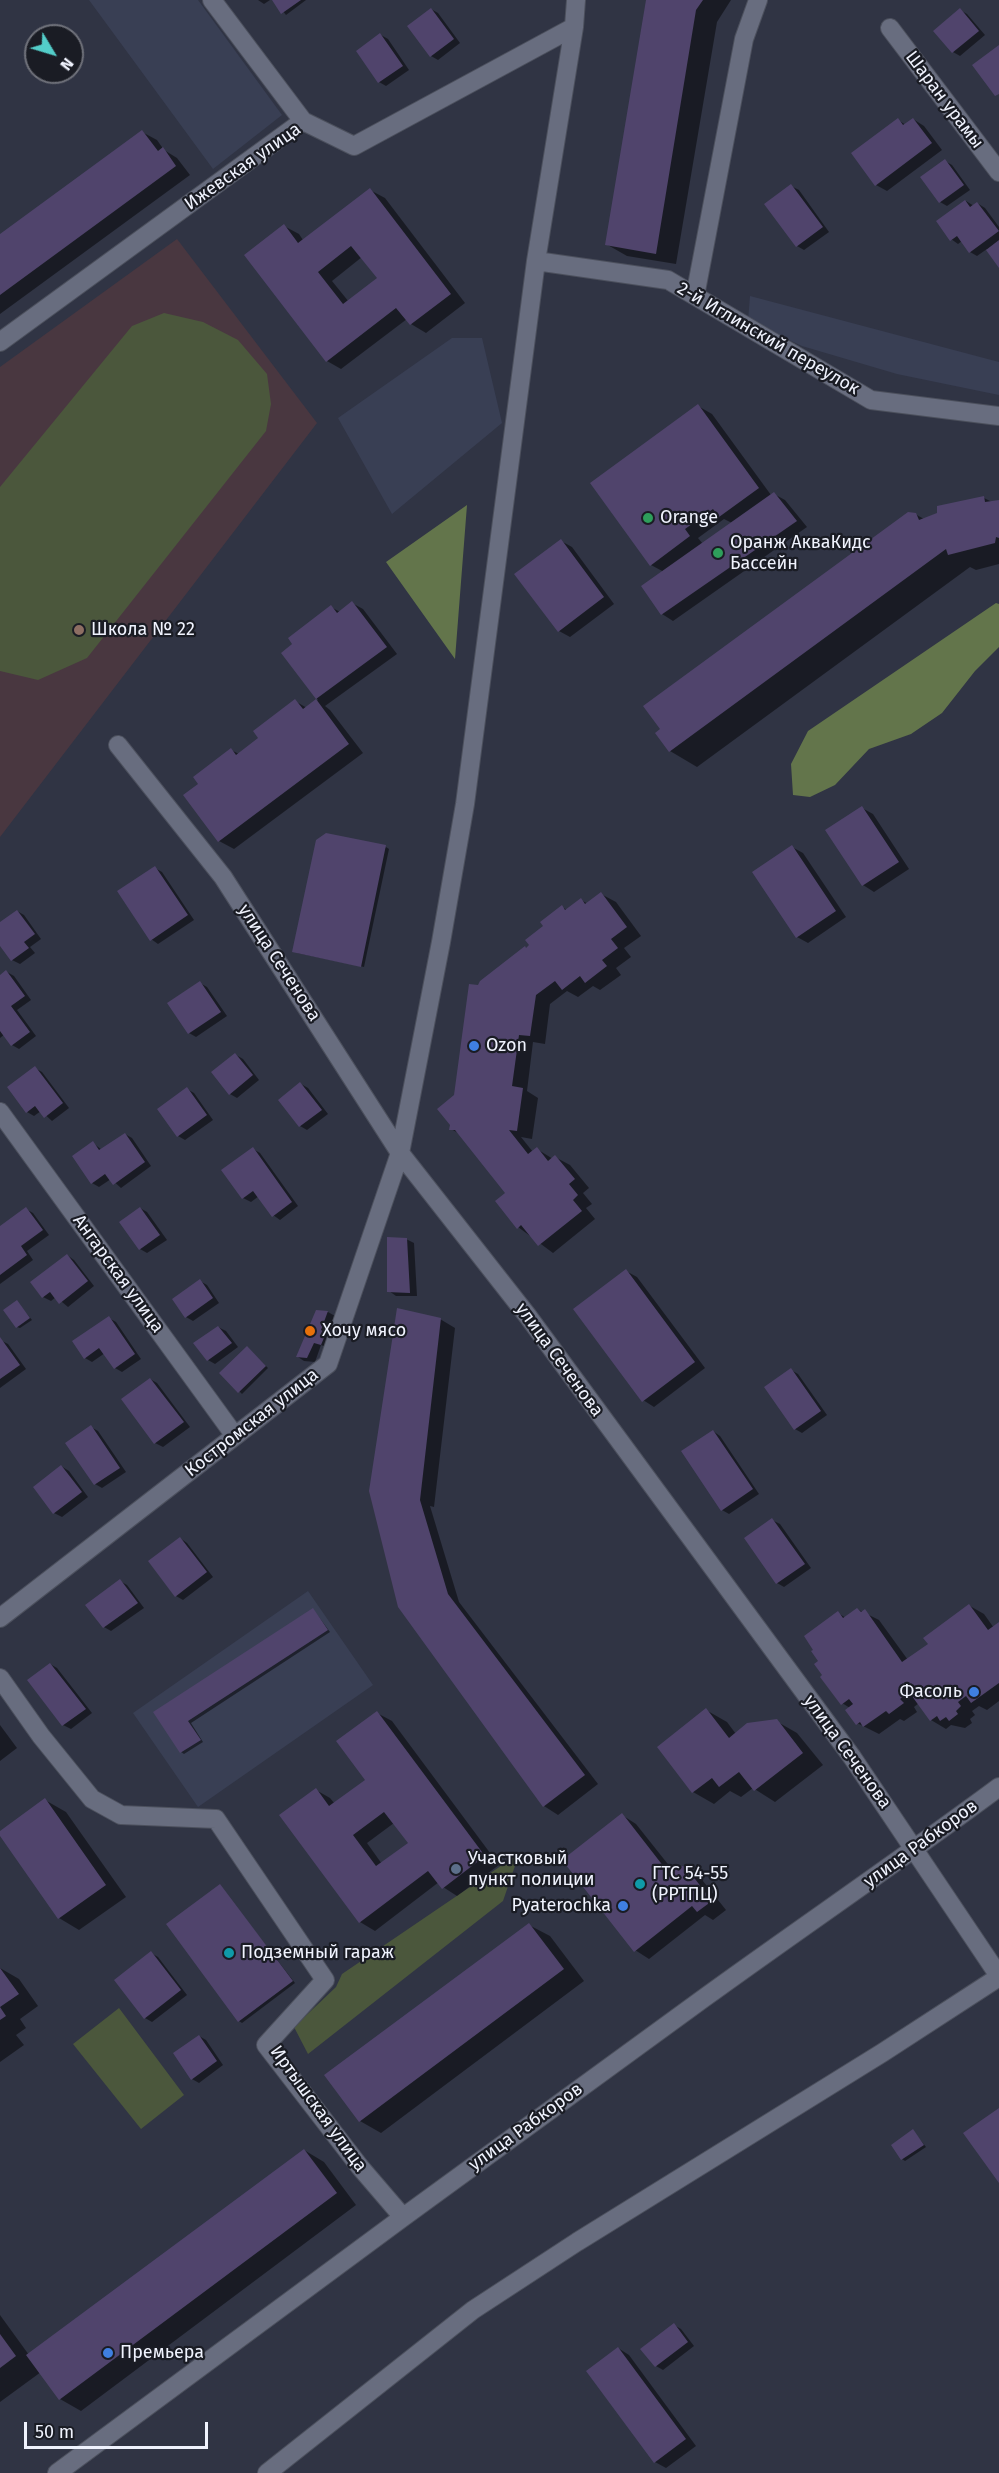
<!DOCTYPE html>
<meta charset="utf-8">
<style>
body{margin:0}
#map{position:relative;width:999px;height:2473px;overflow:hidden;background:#303444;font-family:"Fira Sans",sans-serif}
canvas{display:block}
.north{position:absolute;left:24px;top:24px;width:60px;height:60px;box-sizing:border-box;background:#1a1c24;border:2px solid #70727b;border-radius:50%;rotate:128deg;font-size:16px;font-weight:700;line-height:24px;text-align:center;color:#f0f3fe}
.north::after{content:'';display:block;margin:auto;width:21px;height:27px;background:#53cdc9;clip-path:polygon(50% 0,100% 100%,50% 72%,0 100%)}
.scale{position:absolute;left:24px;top:2422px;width:184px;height:27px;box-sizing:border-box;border:3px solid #f0f3fe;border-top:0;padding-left:8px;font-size:18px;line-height:21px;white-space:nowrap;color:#f0f3fe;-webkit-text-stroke:4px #1a1c24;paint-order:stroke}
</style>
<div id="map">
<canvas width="999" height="2473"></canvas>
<div class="north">N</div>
<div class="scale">50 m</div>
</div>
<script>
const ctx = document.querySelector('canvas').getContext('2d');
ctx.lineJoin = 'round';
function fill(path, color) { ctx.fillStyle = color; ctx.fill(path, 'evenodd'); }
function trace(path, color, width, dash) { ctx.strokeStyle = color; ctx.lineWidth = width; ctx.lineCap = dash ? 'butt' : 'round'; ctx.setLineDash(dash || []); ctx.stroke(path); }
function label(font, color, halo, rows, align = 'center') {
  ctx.font = font + ' "Fira Sans",sans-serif'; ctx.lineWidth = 4.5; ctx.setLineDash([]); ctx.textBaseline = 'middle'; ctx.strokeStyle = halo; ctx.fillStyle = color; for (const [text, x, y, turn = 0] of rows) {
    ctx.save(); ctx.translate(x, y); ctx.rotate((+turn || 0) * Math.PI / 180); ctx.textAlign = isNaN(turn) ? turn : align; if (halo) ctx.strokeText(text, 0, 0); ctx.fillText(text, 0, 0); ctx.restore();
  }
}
fill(new Path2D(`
 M89 0H198L282 115 213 169Z
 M750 296 999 362V395L897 374 802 346 748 321Z
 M452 338H482L502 423 392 514 338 418Z
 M308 1591 373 1685 198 1807 133 1713Z`), '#393f54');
fill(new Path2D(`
 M177 239 317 423 0 837V367Z`), '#493740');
fill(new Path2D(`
 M164 313 203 322 238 340 267 374 271 404 266 431 87 658 38 680 0 671V487L132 326Z
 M514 1857 517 1860 503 1901 308 2054 294 2027 336 1987 342 1974Z
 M119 2008 184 2095 141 2129 73 2044Z`), '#4b573c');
fill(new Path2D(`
 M467 505 455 659 386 562Z
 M996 603 999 604V647L975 671 942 713 911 734 869 749 835 785 810 797 793 795 791 764 808 731Z`), '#63754b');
fill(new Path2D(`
 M258 0H270L264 4Z
 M274 0H306L286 15Z
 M647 0H731L717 22 676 264 627 256 606 244Z
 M431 9 438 13 460 43 438 60 431 56Z
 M960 10 967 14 985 35 960 56 953 52Z
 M381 35 388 39 409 70 386 86 379 82Z
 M913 119 924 126 942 150 887 191 876 185 898 120 906 125Z
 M142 132 157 140 164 150 177 158 190 175 0 314V236Z
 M945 161 952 165 970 190 947 206 940 202Z
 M791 186 799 190 829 232 804 250 797 246 766 204Z
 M370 190 385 198 465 303 426 333 411 324 407 319 341 369 327 361 284 226 299 234 303 240ZM362 257 379 279 349 302 332 281Z
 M966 201 974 206 977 203 985 208 999 227V265L987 249 977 256 970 252 962 241 958 244 951 239Z
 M698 406 712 414 771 495 774 494 785 500 807 527 673 621 662 614 664 572 651 565ZM724 519 732 523 703 544 698 538Z
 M984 498 992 502 999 501V564L976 570 970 567 697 767 670 751 915 514 924 519Z
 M561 541 572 547 614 604 570 637 559 631Z
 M352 603 363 609 397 654 325 706 330 710 363 753 234 849 219 841 200 784 231 750 239 754 260 738 295 701 307 708 318 700 283 653 331 607 340 612Z
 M862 808 873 814 909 869 874 892 863 885 827 831Z
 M386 847 389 849 364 967 297 953Z
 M792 847 803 853 846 917 808 943 797 937Z
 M155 868 162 872 194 920 158 944 151 939Z
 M601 894 616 902 641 936 624 948 631 957 616 968 621 975 600 990 593 986 578 997 567 991 550 1004 545 1044 533 1042 527 1091 538 1098 532 1139 521 1137 533 1152 537 1149 553 1159 555 1157 570 1165 589 1188 583 1193 592 1204 586 1208 595 1219 553 1253 518 1227 507 1193 460 1134 451 1129 479 987 527 949 562 907 567 910 581 900 588 904Z
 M17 911 24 915 41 939 30 947 35 953 20 964 12 960 0 943V924Z
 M7 972 14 976 31 1000 17 1010 36 1036 19 1049 12 1045 5 1034 0 1038V977Z
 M200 983 207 987 227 1016 196 1037 189 1033Z
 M236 1055 243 1059 259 1080 237 1098 230 1094Z
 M35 1068 42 1072 69 1108 52 1121 41 1111 34 1116 27 1112Z
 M301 1084 308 1088 328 1114 307 1130 300 1126 280 1100Z
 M187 1089 194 1093 213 1120 185 1140 178 1136Z
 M125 1134 132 1138 151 1166 121 1188 111 1179 99 1187 92 1183 93 1143 102 1150Z
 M253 1149 260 1153 298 1206 280 1220 273 1215 259 1196 251 1202 243 1198Z
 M140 1208 147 1212 167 1240 147 1253 140 1249 121 1222Z
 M26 1209 33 1213 49 1235 27 1251 33 1260 0 1284V1228Z
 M406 1239 414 1243 417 1296H396L389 1291Z
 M67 1255 74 1260 94 1286 68 1307 56 1297 51 1301 43 1297Z
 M626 1271 637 1277 705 1368 654 1407 643 1400Z
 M200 1281 207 1285 219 1303 193 1321 186 1317Z
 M17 1302 32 1320 20 1328 17 1327Z
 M317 1311 328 1312 335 1316 327 1335 333 1338 329 1348 321 1345 315 1362 304 1361 298 1357Z
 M109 1318 116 1322 141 1359 122 1372 115 1368 105 1353 92 1362 85 1358Z
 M440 1319 455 1328 434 1507 430 1506 459 1602 598 1784 558 1815 544 1806 400 1606Z
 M218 1327 226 1331 238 1347 215 1364 208 1360Z
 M0 1340 8 1344 26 1369 0 1388Z
 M248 1348 268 1368 242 1394 221 1373Z
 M791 1370 798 1374 827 1415 802 1433 795 1429Z
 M150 1379 157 1383 190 1427 163 1447 155 1443 123 1400Z
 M91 1427 98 1431 126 1472 102 1488 95 1484Z
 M713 1431 720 1436 759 1494 729 1514 722 1510Z
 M61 1466 69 1471 88 1497 62 1517 54 1513Z
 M772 1520 780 1524 811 1568 784 1587 777 1583Z
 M180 1538 187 1543 213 1577 183 1600 176 1596Z
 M120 1581 127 1585 144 1608 111 1631 104 1627 87 1605Z
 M970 1606 984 1614 994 1628 999 1624V1701L987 1710 979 1706 972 1711 975 1715 970 1719 972 1723 965 1728 951 1725 946 1729 931 1720 919 1703 914 1707 917 1712 904 1721 900 1719 879 1734 857 1723 850 1708 842 1703 820 1662 838 1613 846 1618 857 1609 879 1620 908 1660 930 1644Z
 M313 1609 330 1632 191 1723 203 1742 184 1754 181 1752 155 1713Z
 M50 1664 57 1668 92 1713 71 1729 63 1725 29 1681Z
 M706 1710 727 1722 736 1734 776 1721 797 1733 823 1765 775 1802 753 1788 741 1797 730 1791 714 1804 693 1792 659 1747Z
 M377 1713 392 1721 499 1865 457 1896 443 1887 439 1882 375 1931 360 1922 281 1815 316 1790 330 1798 335 1804 367 1780ZM394 1823 410 1843 382 1864 367 1843Z
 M0 1725 17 1748 0 1761Z
 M45 1800 66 1812 126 1897 79 1930 59 1918 0 1834Z
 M622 1815 636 1824 671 1868 684 1867 699 1876 726 1910 713 1920 705 1915 649 1959 635 1950Z
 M220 1886 295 1983 242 2023 239 2021Z
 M529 1925 550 1936 584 1981 381 2133 360 2121Z
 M151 1953 158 1957 187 1995 152 2022 145 2018Z
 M0 1968 19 1979 38 2006 20 2019 26 2028 16 2035 24 2045 0 2062Z
 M199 2036 206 2040 223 2065 199 2083 192 2079Z
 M913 2131 926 2147 905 2161 902 2159Z
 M304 2150 324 2162 356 2205 81 2411 60 2399 41 2372 0 2402V2315L29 2355Z
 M674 2325 681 2329 694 2346 663 2370 656 2366Z
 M618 2348 629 2355 696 2446 666 2468 655 2462Z`), '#0007');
fill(new Path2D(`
 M272 0H301L281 14Z
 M646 0H703L696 10 656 254 605 245Z
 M431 8 454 39 430 57 407 26Z
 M960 8 979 31 952 53 933 31Z
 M380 33 403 66 378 83 356 51Z
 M999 45V94L995 96 972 65Z
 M898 118 903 125 913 118 932 143 875 186 851 153Z
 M142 130 158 151 163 147 176 166 0 295V234Z
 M945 159 964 185 939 203 920 177Z
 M791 184 823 227 796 247 764 204Z
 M370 188 451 294 410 325 396 308 326 362 244 255 284 224 298 243ZM351 246 377 278 343 304 318 272Z
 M965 200 970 207 977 202 999 231 969 253 957 236 950 241 936 221Z
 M999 240V268L986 250Z
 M698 404 759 488 719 517 713 509 685 529 690 536 650 566 590 483Z
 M774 492 797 521 661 615 641 586Z
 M984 496 985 502 999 500V538L996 537 995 543 948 555 946 549 669 752 655 733 660 729 643 706 908 512 916 513 919 520 937 513V506Z
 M561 539 604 597 558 632 514 574Z
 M352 601 387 647 316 699 349 744 218 842 183 795 198 784 193 777 231 748 236 755 258 738 253 731 295 699 303 709 316 699 281 653 292 644 288 638 331 605 337 613Z
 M862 806 899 862 862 886 825 830Z
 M326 833 386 845 361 967 292 952 316 840Z
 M792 845 836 911 796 938 752 872Z
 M155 866 188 915 150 941 117 891Z
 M601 892 627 927 611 939 618 948 602 960 607 966 585 983 580 976 562 990 555 981 536 995 530 1036 519 1035 512 1086 523 1088 517 1131 509 1130 528 1154 537 1147 548 1161 555 1155 575 1179 569 1184 578 1195 573 1200 582 1211 538 1246 521 1225 517 1229 495 1201 505 1193 455 1130H449L450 1125 437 1109 454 1095 469 984 478 985 480 981 525 946 526 948 529 945 525 940 543 926 540 922 562 905 565 910 581 898 585 904Z
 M17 910 35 934 24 942 29 948 11 961 0 946V922Z
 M6 970 25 996 11 1006 30 1032 11 1046 0 1031V975Z
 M200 981 221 1012 188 1034 167 1003Z
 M235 1053 253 1075 229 1095 211 1072Z
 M35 1066 63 1103 44 1118 35 1106 26 1113 7 1087Z
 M300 1082 322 1110 299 1127 278 1100Z
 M187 1087 207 1115 177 1137 157 1109Z
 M125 1133 145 1162 113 1185 105 1174 91 1184 72 1156 93 1141 99 1150Z
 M253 1147 292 1202 272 1217 253 1191 242 1199 221 1170Z
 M26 1207 43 1230 21 1246 27 1255 0 1275V1226Z
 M140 1207 160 1235 139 1250 119 1222Z
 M387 1237 407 1238 410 1293 387 1292Z
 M67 1254 88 1281 59 1304 50 1292 42 1298 30 1282Z
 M626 1269 695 1362 642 1402 573 1309Z
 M200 1279 213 1298 185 1318 172 1299Z
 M17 1300 30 1318 16 1328 3 1310Z
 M397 1308 441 1318 420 1500 448 1594 585 1775 543 1807 398 1607 369 1491Z
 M316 1310 328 1311 321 1330 326 1333 321 1345 314 1343 307 1358 296 1357Z
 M109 1316 135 1354 114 1369 99 1348 84 1359 72 1341Z
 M218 1326 232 1343 207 1361 193 1343Z
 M0 1337 20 1365 0 1379Z
 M247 1346 266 1366 238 1393 219 1373Z
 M791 1368 821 1411 794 1430 764 1387Z
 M150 1378 184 1422 154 1444 121 1399Z
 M91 1425 120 1468 94 1485 65 1443Z
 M713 1430 753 1489 721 1511 681 1451Z
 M61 1465 82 1492 53 1514 33 1487Z
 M772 1518 805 1564 776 1584 744 1538Z
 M180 1537 207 1572 175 1597 148 1561Z
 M120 1579 138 1603 103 1628 85 1605Z
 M969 1604 988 1630 999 1622V1683L971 1703 966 1696 958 1702 961 1706 956 1711 958 1714 949 1721 946 1717 940 1721 937 1716 930 1721 909 1692 900 1699 904 1703 889 1714 886 1711 863 1727 860 1722 856 1725 845 1710 853 1704 849 1699 841 1705 820 1677 822 1675 814 1664 818 1661 811 1651 813 1650 804 1636 838 1611 843 1618 857 1608 861 1612 865 1609 902 1662 928 1644 923 1638Z
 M313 1608 328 1630 188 1721 201 1740 180 1753 153 1712Z
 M50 1663 86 1709 62 1726 27 1680Z
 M706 1708 729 1738 747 1723 777 1719 803 1753 754 1791 739 1772 719 1787 712 1778 692 1793 657 1747Z
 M377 1711 485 1856 442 1889 428 1871 359 1923 279 1815 316 1788 329 1806 365 1780 336 1741ZM384 1812 408 1843 376 1866 353 1835Z
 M45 1798 106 1885 58 1919 0 1836V1831Z
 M622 1813 664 1867 685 1866 712 1901 697 1912 692 1906 634 1952 562 1860Z
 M220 1884 293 1981 238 2022 166 1924Z
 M529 1923 564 1969 359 2122 324 2075Z
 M151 1951 181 1990 144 2019 114 1980Z
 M0 1968 19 1994 0 2007 6 2016 0 2020Z
 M199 2035 217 2061 191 2080 173 2053Z
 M999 2108V2183L963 2133Z
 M913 2129 924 2145 901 2160 891 2145Z
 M304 2149 337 2193 59 2400 26 2355Z
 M674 2323 688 2342 655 2367 640 2349Z
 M0 2334 16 2356 0 2368Z
 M618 2347 686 2439 654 2463 586 2371Z`), '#50446c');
const minor = new Path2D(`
 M212 0 303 121 354 146 574 27 576 0
 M890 28 999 172
 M536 261 668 280 871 400 999 416
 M695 296 744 39 758 0
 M0 342 303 121
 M118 745 223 877 400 1153 527 1315 852 1757 999 1976
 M0 1112 235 1436
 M0 1618 328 1364 400 1153 441 942 465 804 536 261 574 27
 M0 1678 41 1736 92 1799 121 1815 216 1819 325 1980 266 2045 360 2167 402 2216
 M57 2473C272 2313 487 2155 704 1998 802 1927 902 1859 999 1787
 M267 2473 473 2310 577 2242 882 2053 999 1977`);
trace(minor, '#4c505d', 20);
trace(minor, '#686d7f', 18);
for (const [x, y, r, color] of [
 [648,518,6,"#2e9e5b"],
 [718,553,6,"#2e9e5b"],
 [79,630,6,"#8d6e63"],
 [474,1046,6,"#3f7fe0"],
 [310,1331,6,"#e8710a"],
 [974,1692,6,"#3f7fe0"],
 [456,1869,6,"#5c6f8a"],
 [640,1884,6,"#0f9aa8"],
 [623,1906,6,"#3f7fe0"],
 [229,1953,6,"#0f9aa8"],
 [108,2353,6,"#3f7fe0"]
]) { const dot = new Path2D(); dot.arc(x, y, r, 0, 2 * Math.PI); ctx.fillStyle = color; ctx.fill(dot); trace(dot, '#1a1c24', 2); }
label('18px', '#f0f3fe', '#1a1c24', [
 ["Шаран урамы",944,100,53],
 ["Ижевская улица",243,167,-35],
 ["2-й Иглинский переулок",768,339,30],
 ["улица Сеченова",279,963,57],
 ["Ангарская улица",118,1274,54],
 ["улица Сеченова",559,1360,54],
 ["Костромская улица",252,1423,-38],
 ["улица Сеченова",847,1752,54],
 ["улица Рабкоров",921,1844,-36],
 ["Иртышская улица",318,2109,54],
 ["улица Рабкоров",526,2127,-36]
]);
label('18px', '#f0f3fe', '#1a1c24', [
 ["Orange",660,518],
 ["Оранж АкваКидс",730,543],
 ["Бассейн",730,564],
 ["Школа № 22",91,630],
 ["Ozon",486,1046],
 ["Хочу мясо",322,1331],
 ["Фасоль",962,1692,"right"],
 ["Участковый",468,1859],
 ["пункт полиции",468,1880],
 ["ГТС 54-55",652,1874],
 ["(РРТПЦ)",652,1895],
 ["Pyaterochka",611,1906,"right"],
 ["Подземный гараж",241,1953],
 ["Премьера",120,2353]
], 'left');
</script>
